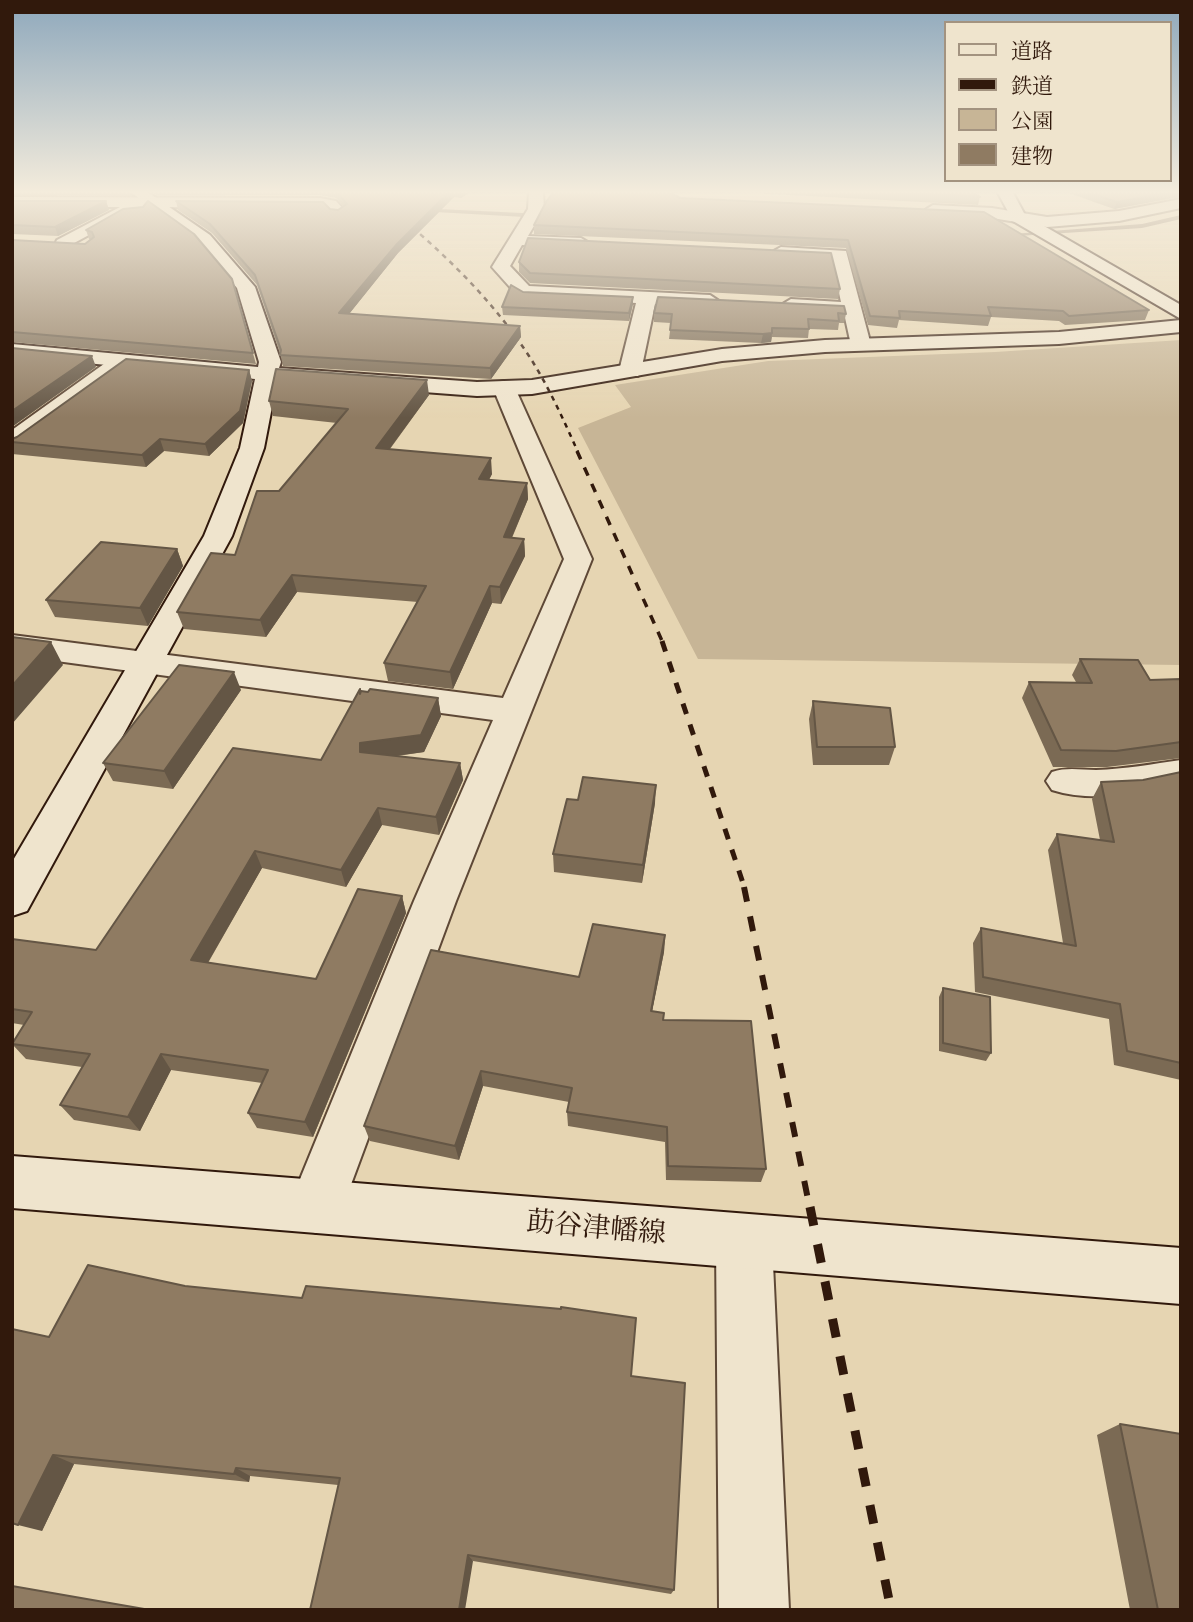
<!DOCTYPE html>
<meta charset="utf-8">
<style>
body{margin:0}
#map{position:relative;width:1193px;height:1622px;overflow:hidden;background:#e6d5b2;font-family:Cardo,"Noto Serif JP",serif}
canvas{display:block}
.frame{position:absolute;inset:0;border:14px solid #31190c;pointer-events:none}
.legend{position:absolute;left:944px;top:21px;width:228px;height:161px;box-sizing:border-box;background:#efe4cd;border:2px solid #a39380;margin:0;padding:9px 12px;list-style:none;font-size:21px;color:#31190c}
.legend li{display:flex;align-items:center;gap:14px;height:35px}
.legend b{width:35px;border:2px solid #a39380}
</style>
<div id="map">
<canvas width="1193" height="1622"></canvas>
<div class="frame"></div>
<ul class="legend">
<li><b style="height:9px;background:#efe4cd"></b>道路</li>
<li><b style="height:9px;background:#31190c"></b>鉄道</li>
<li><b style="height:19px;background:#c7b596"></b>公園</li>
<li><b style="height:19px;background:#8f7b62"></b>建物</li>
</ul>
</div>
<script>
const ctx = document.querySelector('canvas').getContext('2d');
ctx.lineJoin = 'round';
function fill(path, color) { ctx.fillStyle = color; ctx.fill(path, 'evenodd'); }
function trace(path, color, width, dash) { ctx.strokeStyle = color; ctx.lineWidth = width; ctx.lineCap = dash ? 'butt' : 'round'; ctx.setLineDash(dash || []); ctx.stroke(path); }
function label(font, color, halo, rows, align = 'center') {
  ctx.font = font + ' Cardo,"Noto Serif JP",serif'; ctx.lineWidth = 6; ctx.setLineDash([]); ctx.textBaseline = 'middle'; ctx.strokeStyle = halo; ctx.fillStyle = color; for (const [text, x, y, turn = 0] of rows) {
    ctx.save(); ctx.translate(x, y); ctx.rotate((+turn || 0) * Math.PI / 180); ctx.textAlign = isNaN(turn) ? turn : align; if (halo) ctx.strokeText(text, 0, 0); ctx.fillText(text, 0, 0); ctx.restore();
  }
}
fill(new Path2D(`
 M1181 340V665L698 659 578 428 631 407 615 385 768 361 995 352Z`), '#c7b596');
fill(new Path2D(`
 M419 208 543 214 546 216 543 218 417 211Z
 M1181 215V219L1142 228 1002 237 999 235 1142 224Z`), '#78634e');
const street = new Path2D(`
 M529 191H543L544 209 528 236 581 238 589 243 581 248 522 245 510 266 529 286 710 295 719 301 710 307 655 304 641 371 638 376H622L619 371 636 303 524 297 517 295 492 267 528 209Z
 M12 197 320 198 336 201 346 212 338 217 333 215 326 208H320L139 207 141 210 138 213 126 215 63 249 55 244 57 240 120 207H12Z
 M1181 199V208L1119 221 1047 227 992 218 933 215 925 210 933 205 992 208 1047 217 1119 211Z
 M781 247 846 251 871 345 868 349H854L851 345 844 313 784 309 781 305 791 299 841 302 832 260 775 256 772 252Z
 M123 355 131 356 134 361 131 366 21 447 12 449V430L115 356Z
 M504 381 512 383 515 388 592 559 456 901 343 1206 335 1225 316 1233 297 1225 289 1206 414 901 493 720 12 655V635L503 698 564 559 493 388 496 383Z
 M1181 760V786C1139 793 1093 803 1052 790L1046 781 1052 772C1067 767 1081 770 1096 770 1125 769 1153 764 1181 760Z
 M744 1214 763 1223 772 1242 789 1610H719L716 1242 725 1223Z`);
const secondary = new Path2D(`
 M129 191H146L210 235 255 287 281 362 279 368 477 382 532 380 722 349 825 340 1059 332 1181 320V332L1059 344 825 352 722 361 532 394 477 396 277 381 264 448 232 536 27 911 12 916V862L204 536 240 448 255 379 12 356V344L258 367 259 362 237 288 198 241Z
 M997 191H1012L1025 215 1181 305V319L1013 221Z
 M12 1156 1181 1248V1304L12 1208Z`);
trace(street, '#5e4836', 4);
trace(secondary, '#31190c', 4);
fill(street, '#efe4cd');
fill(secondary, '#efe4cd');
trace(new Path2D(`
 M405 221C452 261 495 304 529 356 548 385 564 421 578 452`), '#31190c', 2.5, [5, 5]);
trace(new Path2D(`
 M577 451 663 643`), '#31190c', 3.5, [9, 9]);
trace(new Path2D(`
 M662 641 745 889`), '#31190c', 5, [11, 11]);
trace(new Path2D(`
 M744 887 810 1209`), '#31190c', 6, [15, 15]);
trace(new Path2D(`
 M810 1207 891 1610`), '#31190c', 9, [19, 19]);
fill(new Path2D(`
 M12 191H129L130 195H12Z
 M151 191H472L461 198 454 197 398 253 349 314 520 326 521 337 491 379 283 366 280 353 257 285 212 233 178 210 176 201 330 209 338 210 343 206 336 198 320 195H156Z
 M714 191H970L980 197 978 205Z
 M1063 191H1181V197L1114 209Z
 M680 198 1149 310 1145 320 1065 325 1059 321 991 317 988 326 899 320 897 328 868 325 846 248 534 234V225Z
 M12 201H106L109 210 58 236 12 234Z
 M86 230 232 279 256 364 12 342V240L85 244 91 240 89 239Z
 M519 262 840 289 838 299 530 283 519 272Z
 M523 292 633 297V304L629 321 503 315 502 307Z
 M654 313 846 314 844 323H839L838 330 809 329 808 338 772 337 771 342 761 343 669 339 671 323 654 322Z
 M249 370 252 381 243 423 209 456 164 451 146 467 12 454V439Z
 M429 395 390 449 492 474 489 480 527 483 528 499 512 538 524 539 525 556 501 604 492 603 453 689 388 681 384 663 418 602 297 592 266 637 184 629 177 612 235 555 337 423 273 416 269 401Z
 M177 549 183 566 148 626 55 617 46 600Z
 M1080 659 1150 680 1181 679V758L1107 767H1053L1022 698 1029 682H1076L1072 675Z
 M241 690 173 789 113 781 103 763Z
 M360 692 438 698 441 716 424 752 397 756 460 763 463 780 439 835 382 825 346 887 262 868 208 963 316 979 402 896 406 913 313 1137 257 1128 248 1113 262 1083 171 1070 140 1131 74 1120 60 1105 82 1067 26 1059 12 1044 24 1025 12 1023V939L96 950 321 760Z
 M813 701 895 747 889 765H813L809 719Z
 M1181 772V1080L1114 1065 1109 1019 975 992 973 943 981 928 1063 943 1048 850 1057 834 1100 840 1092 799 1101 782 1143 780Z
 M578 800 655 803 642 883 554 872 553 854Z
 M665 935 664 952 652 1011 766 1169 761 1182 666 1180 665 1142 568 1126 567 1112 569 1102 483 1086 459 1160 370 1141 364 1126 579 977Z
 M943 988 991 1053 986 1061 939 1051V997Z
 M185 1286 631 1376 674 1590 671 1594 473 1561 338 1485 250 1476 249 1482 74 1464 42 1531 49 1337Z
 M1120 1424 1181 1610H1130L1097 1435Z`), '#7b6a54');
fill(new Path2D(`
 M450 191H453L454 197 398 253 341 324 339 313 397 244Z
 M461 191H472L461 198Z
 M1177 191H1181L1180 196 1114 209 1117 202Z
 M106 201 109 210 58 236 55 227Z
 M633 297V304L629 321V313Z
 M520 326 521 337 491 379 490 368Z
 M772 333 771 342 761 343 763 334Z
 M92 356 96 367 12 427V411Z
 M249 370 252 381 243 423 209 456 205 444Z
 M427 380 429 395 379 463 376 448Z
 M160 439 164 451 146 467 142 455Z
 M491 458 492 474 480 495 479 479Z
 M527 483 528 499 505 553 504 537Z
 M524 539 525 556 501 604 500 587Z
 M177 549 183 566 148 626 140 608Z
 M292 575 297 592 266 637 260 620Z
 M490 586 492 603 453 689 450 672Z
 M51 642 63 665 12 724V686Z
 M234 672 241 690 173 789 164 771Z
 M438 698 441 716 424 752 364 760 360 752V743Z
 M460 763 463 780 439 835 436 817Z
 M656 785 655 803 642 883 643 865Z
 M378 808 382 825 346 887 341 870Z
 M255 851 262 868 200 976 191 960Z
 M402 896 406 913 313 1137 305 1122Z
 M665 935 664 952 649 1027 651 1011Z
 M161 1054 171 1070 140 1131 128 1117Z
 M481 1071 483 1086 459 1160 455 1146Z
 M53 1455 74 1464 42 1531 18 1525Z
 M236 1468 250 1476 249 1482 234 1474Z
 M468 1555 473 1561 465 1610H459Z`), '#645645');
const building = new Path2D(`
 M336 191H450L397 244 339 313 520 326 490 368 280 355 281 350 255 275 210 224 176 201 323 202 330 209 338 210 347 204Z
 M554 191H667L680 198 984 212 1149 310 1069 316 1063 311 988 307 991 316 899 311 900 318 870 316 848 240 534 225 546 202Z
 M870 191H970L980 197Z
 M1083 191H1177L1117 202Z
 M12 201H106L55 227 12 225Z
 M148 201 194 234 232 279 253 353 12 332V240L85 244 94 237 92 232 86 230 123 209 143 207Z
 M528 238 831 253 840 289 530 273 519 262Z
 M511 285 523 292 633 297 629 313 502 307Z
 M658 297 844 306 846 314 838 313 839 321 808 319 809 329 772 328V333L763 334 670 330 672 314 654 313Z
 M12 348 92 356 12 411Z
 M126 359 249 370 240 411 205 444 160 439 142 455 12 442V439L17 437Z
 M276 369 427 380 376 448 491 458 479 479 527 483 504 537 524 539 500 587 490 586 450 672 384 663 426 586 292 575 260 620 177 612 211 553 235 555 257 491H279L348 409 269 401Z
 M101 542 177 549 140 608 46 600Z
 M12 637 51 642 12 686Z
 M1080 659 1138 660 1150 680 1181 679V742L1116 751 1061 750 1029 682 1092 683Z
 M179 665 234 672 164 771 103 763Z
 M360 689V694L361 691 368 692 370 689 438 698 421 735 360 743V752L460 763 436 817 378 808 341 870 255 851 191 960 316 979 358 889 402 896 305 1122 248 1113 268 1070 161 1054 128 1117 60 1105 90 1054 12 1044 32 1012 12 1009V939L96 950 233 748 321 760Z
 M813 701 890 708 895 747H817Z
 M1181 772V1063L1127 1051 1120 1004 983 977 981 928 1076 946 1057 834 1114 842 1101 782 1143 780Z
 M583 777 656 785 643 865 553 854 567 799 578 800Z
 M593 924 665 935 651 1011 664 1013 663 1020 751 1021 766 1169 668 1166 667 1127 567 1112 572 1088 481 1071 455 1146 364 1126 431 950 579 977Z
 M943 988 990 997 991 1053 943 1043Z
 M88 1265 185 1286 302 1298 306 1286 561 1309V1307L636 1318 631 1376 685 1383 674 1590 468 1555 459 1610H310L340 1478 236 1468 234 1474 53 1455 18 1525 12 1523V1329L49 1337Z
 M1120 1424 1181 1434V1610H1158Z
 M12 1586 150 1610H12Z`);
fill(building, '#8f7b62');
trace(building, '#645645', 2);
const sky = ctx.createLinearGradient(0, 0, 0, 418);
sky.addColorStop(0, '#8ea8bc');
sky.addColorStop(0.46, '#f4ecdc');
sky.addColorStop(1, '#f4ecdc00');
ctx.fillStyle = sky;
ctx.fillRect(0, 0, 1193, 418);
label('28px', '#31190c', '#efe4cd', [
 ["莇谷津幡線",596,1230,5]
]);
</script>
